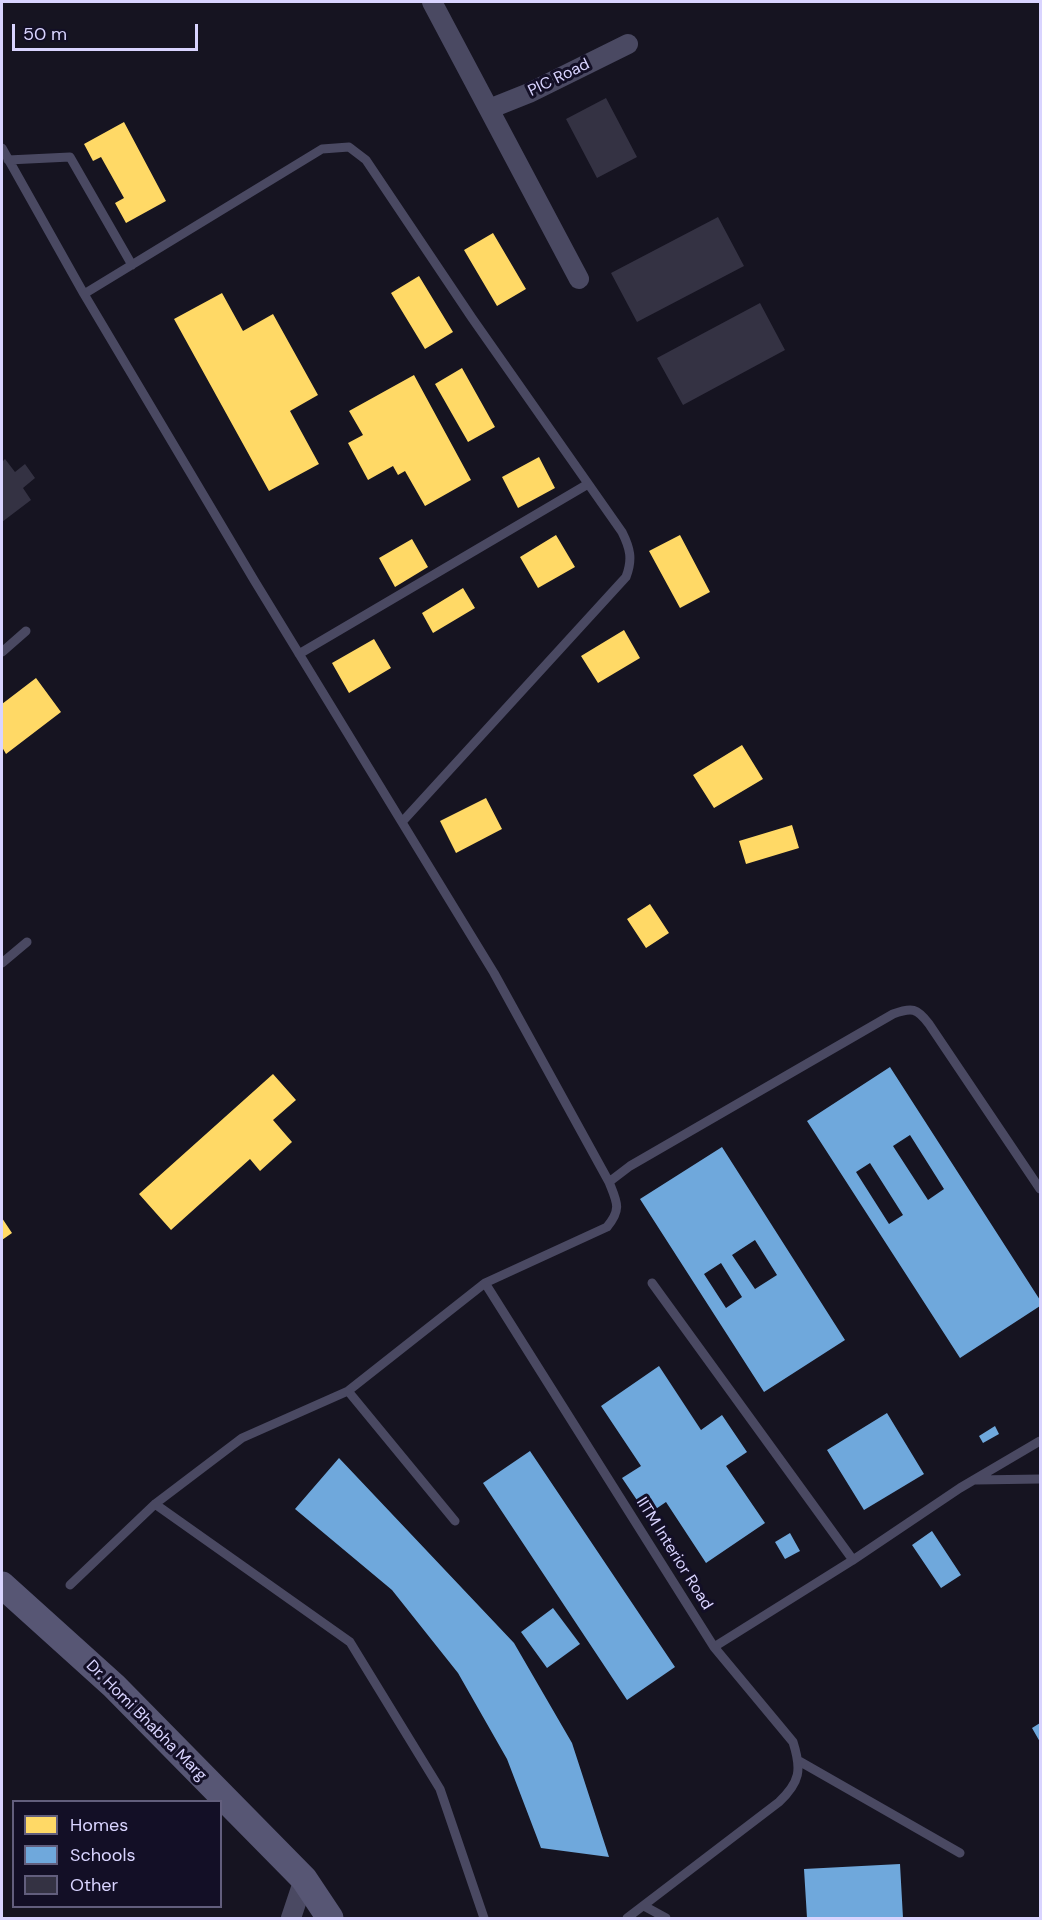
<!DOCTYPE html>
<style>
body{margin:0}
#map{position:relative;width:1042px;height:1920px;overflow:hidden;background:#161421;font-family:"DM Sans",sans-serif}
canvas{display:block}
.frame{position:absolute;inset:0;border:3px solid #d9d4ff;pointer-events:none}
.legend{position:absolute;left:12px;top:1800px;width:210px;height:108px;box-sizing:border-box;background:#130f26;border:2px solid #625e7d;margin:0;padding:8px 10px;list-style:none;font-size:18px;color:#d9d4ff}
.legend li{display:flex;align-items:center;gap:12px;height:30px}
.legend b{width:30px;border:2px solid #625e7d}
.scale{position:absolute;left:12px;top:24px;width:186px;height:27px;box-sizing:border-box;border:3px solid #d9d4ff;border-top:0;padding-left:8px;font-size:18px;line-height:21px;white-space:nowrap;color:#d9d4ff;-webkit-text-stroke:4px #130f26;paint-order:stroke}
</style>
<div id="map">
<canvas width="1042" height="1920"></canvas>
<div class="frame"></div>
<ul class="legend">
<li><b style="height:16px;background:#ffd966"></b>Homes</li>
<li><b style="height:16px;background:#6fa8dc"></b>Schools</li>
<li><b style="height:16px;background:#343243"></b>Other</li>
</ul>
<div class="scale">50 m</div>
</div>
<script>
const ctx = document.querySelector('canvas').getContext('2d');
ctx.lineJoin = 'round';
function fill(path, color) { ctx.fillStyle = color; ctx.fill(path, 'evenodd'); }
function trace(path, color, width, dash) { ctx.strokeStyle = color; ctx.lineWidth = width; ctx.lineCap = dash ? 'butt' : 'round'; ctx.setLineDash(dash || []); ctx.stroke(path); }
function label(font, color, halo, rows, align = 'center') {
  ctx.font = font + ' "DM Sans",sans-serif'; ctx.lineWidth = 6; ctx.setLineDash([]); ctx.textBaseline = 'middle'; ctx.strokeStyle = halo; ctx.fillStyle = color; for (const [text, x, y, turn = 0] of rows) {
    ctx.save(); ctx.translate(x, y); ctx.rotate((+turn || 0) * Math.PI / 180); ctx.textAlign = isNaN(turn) ? turn : align; if (halo) ctx.strokeText(text, 0, 0); ctx.fillText(text, 0, 0); ctx.restore();
  }
}
fill(new Path2D(`
 M124 122 166 201 126 223 115 203 124 198 101 157 93 161 84 144Z
 M493 233 526 289 497 306 464 250Z
 M419 276 453 332 425 349 391 293Z
 M222 293 243 331 273 314 318 395 290 411 319 464 269 491 174 319Z
 M462 368 495 427 468 442 435 384Z
 M414 375 471 480 425 506 405 471 398 475 393 466 368 480 348 443 363 435 349 411Z
 M539 457 555 488 518 508 502 477Z
 M556 535 575 567 538 588 520 557Z
 M680 535 710 592 680 608 649 551Z
 M412 539 428 567 395 587 379 558Z
 M463 588 475 608 433 633 422 613Z
 M624 630 640 658 598 683 581 656Z
 M374 639 391 668 349 693 332 663Z
 M36 678 61 712 6 754 2 747V704Z
 M742 745 763 779 714 808 693 775Z
 M486 798 502 829 456 853 440 821Z
 M792 825 799 848 746 864 739 841Z
 M650 904 669 933 646 948 627 919Z
 M273 1074 296 1100 273 1120 292 1142 260 1171 250 1159 171 1230 139 1194Z
 M2 1218 12 1233 2 1240Z`), '#ffd966');
fill(new Path2D(`
 M890 1067 1040 1300V1306L960 1358 807 1121ZM910 1135 944 1189 928 1200 893 1146ZM870 1163 903 1215 889 1224 856 1172Z
 M722 1147 845 1340 764 1392 640 1199ZM755 1240 777 1275 755 1289 732 1255ZM721 1263 742 1297 726 1308 704 1274Z
 M659 1366 701 1430 722 1415 747 1452 726 1466 765 1523 706 1563 666 1502 647 1515 622 1478 641 1466 601 1406Z
 M887 1413 924 1474 864 1510 827 1450Z
 M995 1426 999 1434 983 1443 979 1436Z
 M530 1451 675 1667 627 1700 483 1483Z
 M339 1458 514 1643 572 1743 609 1857 541 1848 507 1759 458 1673 392 1590 295 1509Z
 M932 1531 961 1575 941 1588 912 1545Z
 M790 1533 800 1551 785 1559 775 1542Z
 M553 1608 580 1644 547 1668 521 1632Z
 M1040 1723V1742L1032 1728Z
 M900 1864 903 1918H807L804 1869Z`), '#6fa8dc');
fill(new Path2D(`
 M606 98 637 157 597 178 566 119Z
 M718 217 744 266 637 322 611 273Z
 M760 303 785 350 683 405 657 358Z
 M5 459 15 472 25 464 35 478 23 488 31 500 2 522V462Z`), '#343243');
trace(new Path2D(`
 M2 148 84 294 254 580 494 973 609 1182C617 1202 622 1209 607 1227L485 1283 714 1647 793 1742C802 1770 800 1782 779 1802L627 1918
 M8 160 70 157 132 265
 M84 294 322 149 349 147 366 160 472 318 622 532C630 548 633 559 626 577L402 822
 M2 652 26 631
 M299 654 588 484
 M2 963 27 942
 M609 1182 630 1166 893 1014C912 1007 917 1008 929 1024L1040 1189
 M652 1283 853 1560
 M348 1391 455 1521
 M976 1480 1040 1479
 M155 1504 350 1642 440 1789 484 1918
 M70 1585 155 1504 242 1438 348 1391 485 1283
 M714 1647 853 1560 960 1488 1040 1441
 M799 1761 960 1853
 M644 1906 666 1918`), '#4a4962', 9);
trace(new Path2D(`
 M432 2 579 279
 M489 109 529 93 628 44
 M291 1918 304 1879`), '#4a4962', 20);
trace(new Path2D(`
 M2 1585 114 1686 304 1879 330 1918`), '#575674', 27);
label('16px', '#d9d4ff', '#130f26', [
 ["PIC Road",559,78,-26],
 ["IITM Interior Road",674,1554,58],
 ["Dr. Homi Bhabha Marg",146,1721,45]
]);
</script>
